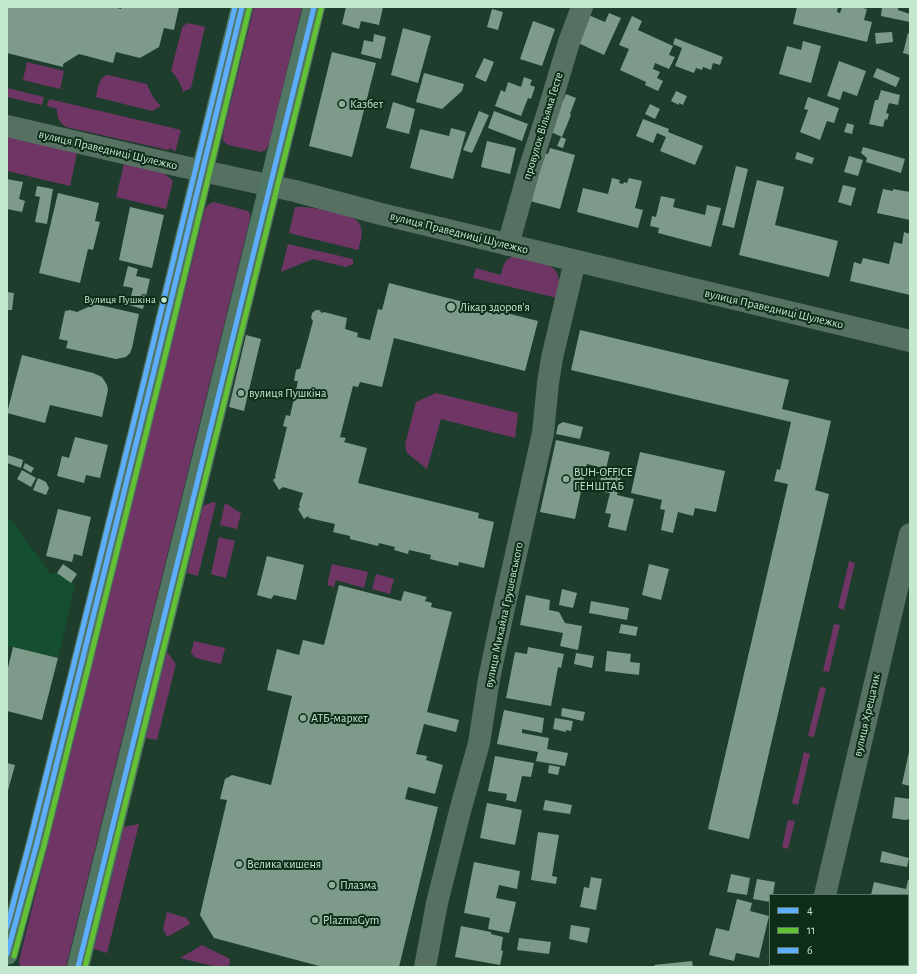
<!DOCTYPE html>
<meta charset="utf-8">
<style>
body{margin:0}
#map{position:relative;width:917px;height:974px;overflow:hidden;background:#1e3d2d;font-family:"Alegreya Sans",sans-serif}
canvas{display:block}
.frame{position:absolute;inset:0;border:8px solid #c4e7cf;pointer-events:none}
.legend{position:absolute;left:769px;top:894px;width:140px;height:72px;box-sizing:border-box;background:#0d2c1a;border:1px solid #567762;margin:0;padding:5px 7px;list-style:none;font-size:12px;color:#c4e7cf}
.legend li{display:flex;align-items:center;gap:8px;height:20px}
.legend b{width:20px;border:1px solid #567762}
</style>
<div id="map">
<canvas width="917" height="974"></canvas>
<div class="frame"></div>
<ul class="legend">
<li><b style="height:5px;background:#5daeff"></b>4</li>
<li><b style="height:5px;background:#63c233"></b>11</li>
<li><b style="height:5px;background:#5daeff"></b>6</li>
</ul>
</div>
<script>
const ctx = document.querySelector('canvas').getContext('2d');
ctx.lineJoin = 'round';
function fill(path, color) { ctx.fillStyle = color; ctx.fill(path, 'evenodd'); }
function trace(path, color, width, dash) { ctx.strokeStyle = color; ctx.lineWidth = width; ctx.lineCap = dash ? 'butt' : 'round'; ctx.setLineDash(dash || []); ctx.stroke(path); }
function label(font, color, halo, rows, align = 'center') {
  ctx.font = font + ' "Alegreya Sans",sans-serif'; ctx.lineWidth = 4; ctx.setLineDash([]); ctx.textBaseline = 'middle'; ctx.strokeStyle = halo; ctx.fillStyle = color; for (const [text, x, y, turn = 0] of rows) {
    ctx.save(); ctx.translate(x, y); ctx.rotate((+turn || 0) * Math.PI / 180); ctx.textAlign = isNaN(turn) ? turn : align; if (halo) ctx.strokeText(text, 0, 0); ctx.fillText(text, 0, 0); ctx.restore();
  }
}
fill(new Path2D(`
 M7 518 16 526 51 575 57 573 75 585 58 658 7 646Z`), '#134f30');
fill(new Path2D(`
 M254 7H302L270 141 266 150 261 152 228 145 223 141V134Z
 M188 23 205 27 191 88 183 92C182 86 176 75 171 71L182 28 183 26Z
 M27 62 64 71 60 89 23 80Z
 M108 75 147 84C149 91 156 102 161 106L152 111 96 97C98 89 98 77 108 75Z
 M7 88 44 97 42 105 7 97Z
 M49 99 181 130 175 152 171 148 168 150 66 127C60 123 56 117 57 109L47 106Z
 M7 137 77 153 70 186 7 171Z
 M124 164 164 173 173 181 166 209 116 197Z
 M214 202 248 211 250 214V219L66 967H20L19 961 205 209 209 204Z
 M295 207C307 206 353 212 359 223 364 232 361 240 358 250L289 233Z
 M288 244 353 259V264L346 267 313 259 281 272Z
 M514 256 548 265C563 272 559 285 557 298L473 278 476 268 501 275C503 266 504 259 514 256Z
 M436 393 518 413 515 438 441 419 427 469 407 453 405 445 416 402Z
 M213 502 216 503 198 576 187 573 203 506Z
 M225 503 241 513 237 529 220 525Z
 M219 537 235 541 226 578 211 574Z
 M849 561 855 563 844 610 838 608Z
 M332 564 368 572 364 588 336 580 334 587 327 585Z
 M376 574 394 579 390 594 372 589Z
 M834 624 840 625 829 672 823 671Z
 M194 641 225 648 221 664 196 658 191 653Z
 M167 652 176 664 157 740 146 738Z
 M820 687 826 688 814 737 808 736Z
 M804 752 810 754 798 805 792 803Z
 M788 820 795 821 788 849 782 847Z
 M139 824 107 953 94 949 124 827Z
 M167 912 187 918 190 924 167 937 163 929Z
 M202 945 230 959 229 967H217L180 958Z`), '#6f3665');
fill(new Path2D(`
 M7 7H114L121 9V7H179L174 30 164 28 159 47 140 58 116 52 113 63 79 54 63 64V67L7 53Z
 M346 7H383L379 25 361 21 359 29 342 24Z
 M797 7H838L837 12 840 13 842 7H858L867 9 864 20 872 22 867 42 793 24Z
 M882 7H898V10L910 14V22L881 16Z
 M492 9 503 12 498 30 487 27Z
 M609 13 621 18 604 55 574 41 586 14 605 22Z
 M632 16 642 21 638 30 673 46 669 55 675 57 669 69 655 63 653 69 660 72 657 78 663 81 658 91 645 85 646 82 620 70 629 49 619 45Z
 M533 21 555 29 542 66 520 59Z
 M403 28 431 36 418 83 391 75Z
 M892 32 893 42 876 44 875 33Z
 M908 33 910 34V55L903 53Z
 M374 34 386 37 381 59 361 54 364 40 373 42Z
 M675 38 723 57 720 65 713 63 711 70 703 67 702 70 696 68 694 73 675 66 682 48 673 44Z
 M803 41 821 46 811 83 779 74 787 46 801 50Z
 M332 52 376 63 352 157 309 146Z
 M484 58 494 62 486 82 475 77Z
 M839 61 866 71 857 96 843 91 840 100 827 96Z
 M877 68 900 78 896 87 873 77Z
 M424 73 464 84 462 91 442 109 416 102Z
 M524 77 532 80 530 85 535 87 531 99 528 98 521 116 495 106 501 90 505 92 508 82 521 87Z
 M881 90 900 95 898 105 889 103 886 113 889 114 887 120 885 119 883 127 869 124 875 100H878Z
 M676 91 687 96 683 105 679 103V105L671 101Z
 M566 94 576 98 570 114 571 115 562 137 549 131Z
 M808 97 839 108 834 123 827 121 820 140 800 132 808 110 804 109Z
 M393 102 415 109 409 134 386 128Z
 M650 104 660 109 655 119 645 114Z
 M479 111 489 115 472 153 463 150Z
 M494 111 528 124 522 141 488 128Z
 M643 119 669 129 668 132 703 146 695 165 660 151 666 137 657 133 653 143 636 136Z
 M847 123 854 125 852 134 844 132Z
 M451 128 466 132 453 179 410 168 420 129 449 136Z
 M561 137 566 139 563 148 557 146Z
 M487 141 516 148 510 174 481 167Z
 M863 147 905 159 901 173 866 162 867 158 861 153Z
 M550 148 575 155 560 209 526 200 541 152 548 154Z
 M797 152 814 158 812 164 795 159Z
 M849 156 863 160 858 176 844 172Z
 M736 166 748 169 734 228 722 225Z
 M612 178 620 180 619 183 623 184 624 182 627 183 629 178 642 181 635 208 643 210 638 228 577 212 583 188 608 194Z
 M7 179 23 182 19 199 25 201 22 212 7 209Z
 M757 180 784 187 775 225 838 241 829 277 739 255Z
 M843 185 856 188 851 206 838 202Z
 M37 186 53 189 47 224 35 222 40 197 35 196Z
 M883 189 893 191V189L910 192V220L877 213Z
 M58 193 99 203 95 221 100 222 93 250 88 249 80 283 39 273Z
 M661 196 675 199 673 207 705 215 707 205 721 208 711 247 658 233 659 228 650 226 652 216 656 217Z
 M130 207 164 215 152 268 119 260Z
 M904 232 910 234V295L850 281 854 262 861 264 863 258 889 264 894 242 902 244Z
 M128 266 138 269 136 276 150 279 143 309 129 305 133 288 123 286Z
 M389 283 538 321 525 371 394 338 382 387 360 382 358 387 353 386 340 437 346 438 344 442 367 448 358 483 479 513 478 518 494 522 484 568 459 562 458 566 430 559 431 555 409 550 408 554 394 550 395 547 379 543 378 546 350 539V536L333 532 335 524 309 518 308 516 304 519 298 509 300 507 299 505 303 493 283 487 279 490 273 480 276 477 275 476 287 427 283 426 286 415 290 416 298 381H294L296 370 298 369H300L313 321 311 318 312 313 316 310H319L322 313 324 312 347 318 345 329 358 333 357 337 370 340 378 309 382 310Z
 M7 292 14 293 12 310H7Z
 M95 304 139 314 132 348 130 353 126 357 116 359 66 348 68 341 59 339 65 311 70 310 77 312Z
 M580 330 789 380 782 409 831 421 815 490 829 494 749 839 708 829 788 484 774 481 777 469 780 470 791 422 571 370Z
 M246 335 261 339 244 411 229 407Z
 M22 355 93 373 102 377 107 385 108 390 102 417 50 405 45 423 7 413Z
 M563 422 583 427 580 439 556 434 558 425Z
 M75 437 108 445 100 478 86 475 84 483 57 476 62 456 69 458Z
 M556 440 610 452 606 469 622 472 617 495 634 499 626 531 608 527 611 514 605 513 610 493 598 491 603 468 587 464 575 519 540 512Z
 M640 452 725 471 716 512 695 508 693 516 678 512 673 533 661 530 665 510 660 509 662 500 631 493Z
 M8 455 23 460 21 468 7 463Z
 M25 463 34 468 31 473 23 468Z
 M22 470 36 478 31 487 17 479Z
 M38 478 46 482 49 488 46 495 33 490Z
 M58 509 91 517 82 556 74 554 72 562 46 556Z
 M267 556 304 565 296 600 274 595 271 599 257 595Z
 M63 564 77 574 71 583 57 573Z
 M649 564 669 569 661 600 642 595Z
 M339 585 401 601 404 591 427 597 425 601 432 603 431 607 452 612 427 712 459 720 456 732 424 724 416 754 427 756 426 760 443 765 435 794 408 787 405 799 438 807 399 967H323L289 958 214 938 200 915 227 800 220 799 225 779 232 775 271 785 292 696 267 690 277 649 299 655 303 640 324 645Z
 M562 589 577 593 573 608 559 605Z
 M526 595 550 600 549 610 559 612 565 623 582 626 578 650 560 646 563 633 520 625Z
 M591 601 629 608 627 620 589 613Z
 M621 624 638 627 636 636 619 633Z
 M13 647 58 658 42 720 7 711V672Z
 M528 647 564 654 561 668 558 667 551 706 506 698 515 652 527 654Z
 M607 651 631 654 630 662 640 663 639 675 605 671Z
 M576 653 594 656 592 668 574 664Z
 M562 708 585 712 583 721 561 716Z
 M504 710 544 718 542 733 522 729V733L549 738 547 749 568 753 565 766 536 761 538 752 497 744Z
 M555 718 573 721 571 731 566 730V732L553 729Z
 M909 752H910V786L902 784Z
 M495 756 534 763 531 777 522 776 516 802 506 800 507 794 488 791Z
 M7 763 15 765 7 794Z
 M549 765 560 767 558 775 548 773Z
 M895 797 910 799V819L905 820 892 818Z
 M545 800 572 805 570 814 543 810Z
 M487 803 522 810 515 845 480 838Z
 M538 832 559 835 552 876 557 877 556 884 531 880Z
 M882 851 909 858 907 867 880 862Z
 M474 862 520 871 517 889 499 885 496 898 516 902 509 933 488 929 490 918 464 913Z
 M731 874 750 878 747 895 727 892Z
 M591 877 602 879 596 910 580 907 584 887 589 888Z
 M757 879 775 882 773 895H770V902L753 899Z
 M908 880H910V899L909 905 908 895H871L874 882 906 889Z
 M737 899 752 903 750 911 769 916 759 958 736 953 734 961 709 955 716 928 729 931Z
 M571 925 590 928 587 943 569 939Z
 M461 926 491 932V934L503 937 501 950 503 951 500 965 455 957Z
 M519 938 551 942 549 954 517 950Z
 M908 938 910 939V967H853V965H908Z
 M692 961 693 967H655L654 965Z`), '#7e9a8a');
trace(new Path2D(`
 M7 126 180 166 295 191 381 214 910 341
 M508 245 529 170 549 109 569 42 582 7
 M825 895 910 534
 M425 967 437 903 460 811 479 743 489 679 502 617 543 433 548 383 552 358 575 261
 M808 967V965`), '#567061', 22);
trace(new Path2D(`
 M7 954 37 843 152 379 242 7
 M78 967 314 7`), '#517663', 22);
trace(new Path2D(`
 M7 954 37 843 152 379 242 7
 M78 967 314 7`), '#5daeff', 5);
trace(new Path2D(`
 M14 956 44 845 159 381 249 9
 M85 967 321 9`), '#63c233', 5);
trace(new Path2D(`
 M7 927 30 841 145 377 235 7`), '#5daeff', 5);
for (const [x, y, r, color] of [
 [342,104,4,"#8aac96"],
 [164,300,3.5,"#c4e7cf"],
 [451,307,5,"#8aac96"],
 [241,393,4,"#8aac96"],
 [566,479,4,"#8aac96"],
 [303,718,4,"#8aac96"],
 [239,864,4,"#8aac96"],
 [332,885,4,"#8aac96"],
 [315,920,4,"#8aac96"]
]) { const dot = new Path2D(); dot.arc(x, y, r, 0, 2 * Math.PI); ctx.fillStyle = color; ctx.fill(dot); trace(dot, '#0d2c1a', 1.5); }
label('11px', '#c4e7cf', '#0d2c1a', [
 ["Вулиця Пушкіна",156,300]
], 'right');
label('12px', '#c4e7cf', '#0d2c1a', [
 ["Казбет",350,104],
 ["Лікар здоровʼя",460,307],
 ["вулиця Пушкіна",249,393],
 ["BUH-OFFICE",574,472],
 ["ГЕНШТАБ",574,486],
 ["АТБ-маркет",311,718],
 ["Велика кишеня",247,864],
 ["Плазма",340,885],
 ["PlazmaGym",323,920]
], 'left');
label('12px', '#c4e7cf', '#0d2c1a', [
 ["провулок Вільяма Гесте",543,126,-73],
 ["вулиця Праведниці Шулежко",108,150,13],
 ["вулиця Праведниці Шулежко",459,233,14],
 ["вулиця Праведниці Шулежко",774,309,13],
 ["вулиця Михайла Грушевського",504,615,-78],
 ["вулиця Хрещатик",867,715,-77]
]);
</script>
